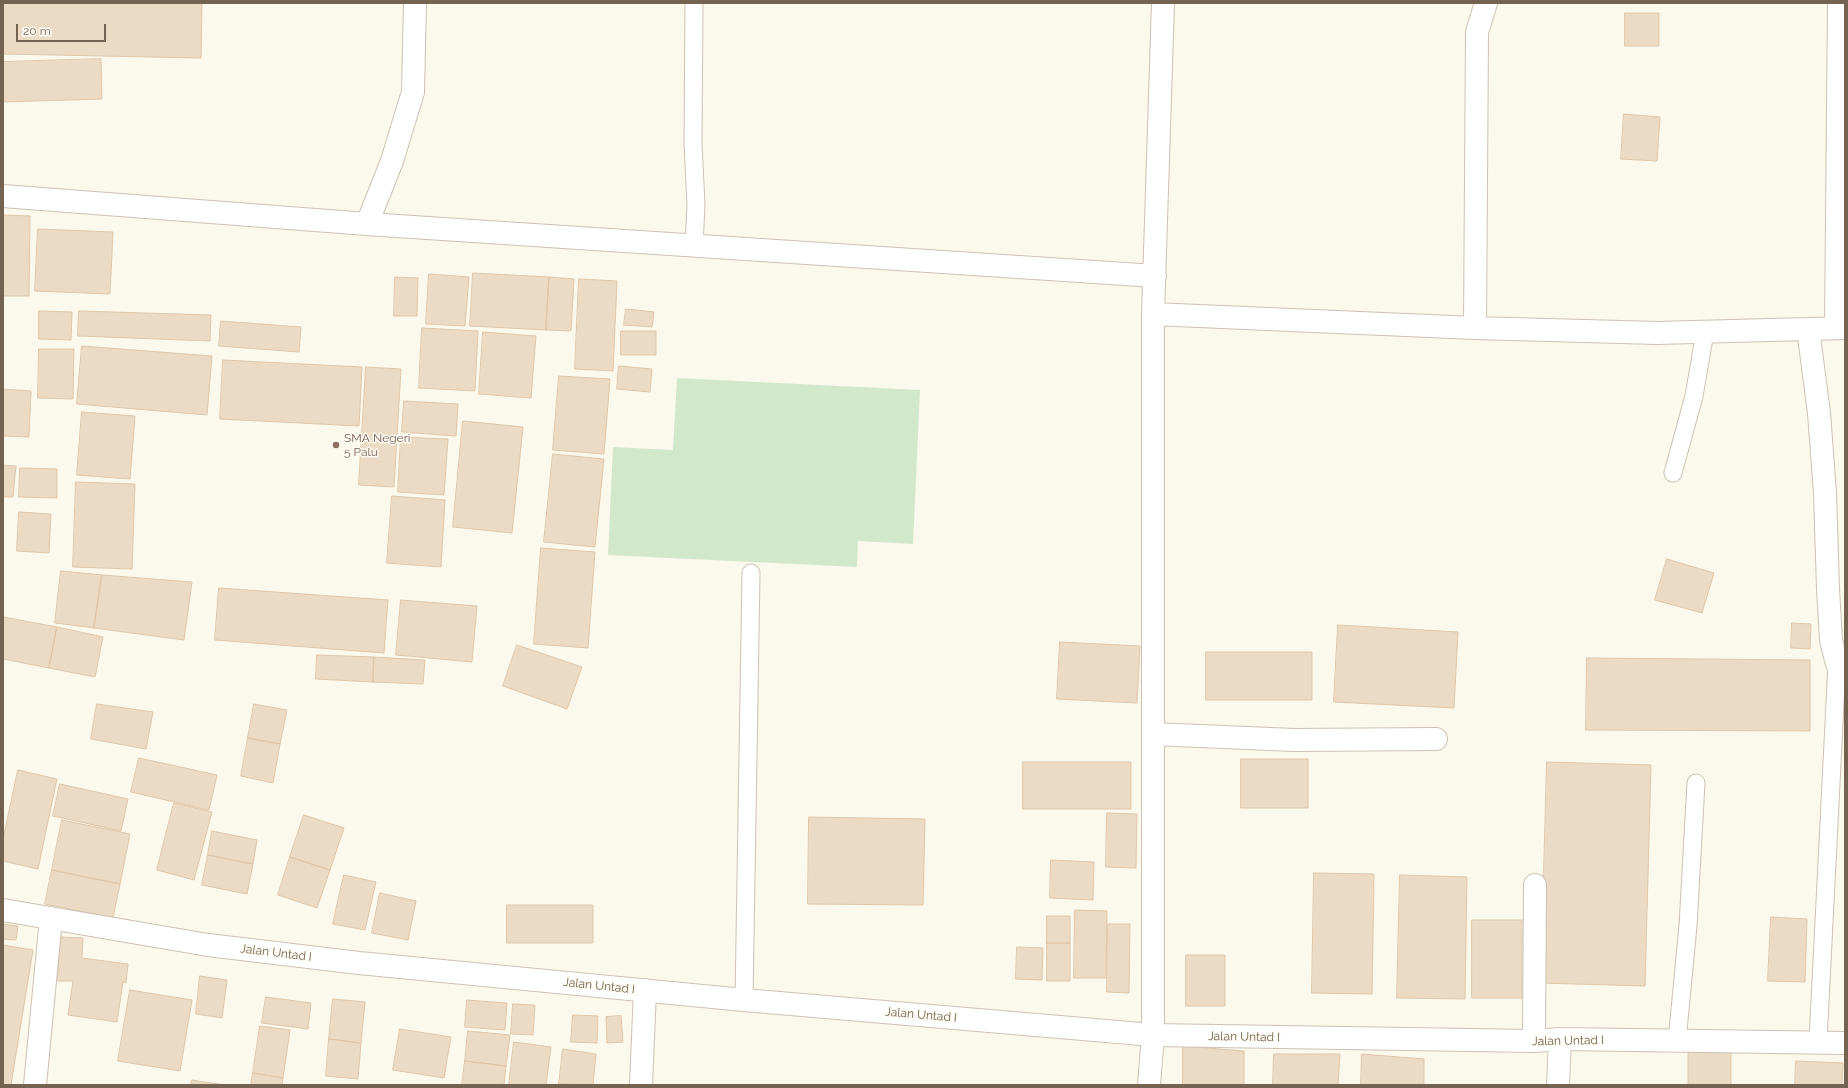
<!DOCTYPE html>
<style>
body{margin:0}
#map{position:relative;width:1848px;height:1088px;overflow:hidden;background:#fbf8ec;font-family:Raleway,sans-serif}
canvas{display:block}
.frame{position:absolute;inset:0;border:4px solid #756351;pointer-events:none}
.scale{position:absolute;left:16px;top:24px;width:90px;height:18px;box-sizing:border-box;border:2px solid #756351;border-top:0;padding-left:5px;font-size:12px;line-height:14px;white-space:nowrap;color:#756351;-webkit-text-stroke:3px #fefbf3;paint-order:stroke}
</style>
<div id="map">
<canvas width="1848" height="1088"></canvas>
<div class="frame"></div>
<div class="scale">20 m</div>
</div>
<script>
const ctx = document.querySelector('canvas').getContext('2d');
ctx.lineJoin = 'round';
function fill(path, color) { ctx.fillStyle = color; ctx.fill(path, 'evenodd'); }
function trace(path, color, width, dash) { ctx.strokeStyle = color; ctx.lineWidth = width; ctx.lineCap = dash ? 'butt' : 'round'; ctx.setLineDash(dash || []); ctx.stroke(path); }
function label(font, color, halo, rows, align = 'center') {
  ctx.font = font + ' Raleway,sans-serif'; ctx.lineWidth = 3; ctx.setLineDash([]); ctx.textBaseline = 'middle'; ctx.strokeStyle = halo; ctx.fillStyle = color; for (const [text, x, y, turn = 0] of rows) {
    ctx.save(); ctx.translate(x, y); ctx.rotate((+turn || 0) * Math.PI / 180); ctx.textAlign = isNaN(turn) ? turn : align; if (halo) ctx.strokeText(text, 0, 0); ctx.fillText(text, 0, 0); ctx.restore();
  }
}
fill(new Path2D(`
 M677 378 920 390 913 544 858 541 857 567 608 555 613 447 673 450Z`), '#d2e8cb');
const building = new Path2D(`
 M3 3H202L201 58 3 54Z
 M1625 13H1659V46H1625Z
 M101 59 102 99 3 102V62Z
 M1624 114 1660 117 1657 161 1621 159Z
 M3 215 30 216 29 296H3Z
 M38 229 113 232 110 294 35 291Z
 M473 273 549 277 546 330 470 326Z
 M429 274 469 277 465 326 426 324Z
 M395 277 418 278 417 316H394Z
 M549 277 574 279 571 331 546 330Z
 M579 279 617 281 613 371 575 369Z
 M626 309 654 312 652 327 624 325Z
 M39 311 72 312 71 340 39 339Z
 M79 311 211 315 210 341 78 336Z
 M221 321 301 327 299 352 219 346Z
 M422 328 478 331 475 391 419 388Z
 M621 331H656V355H621Z
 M483 332 536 336 531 398 479 394Z
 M82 346 212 356 207 415 77 404Z
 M39 349H74L73 399 38 398Z
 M223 360 362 367 359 426 220 419Z
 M619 366 652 369 650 392 617 389Z
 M366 367 401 369 394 487 359 485Z
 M559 376 610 379 604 454 553 450Z
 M3 389 31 391 29 437 3 436Z
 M404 401 458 404 456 436 402 432Z
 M82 412 135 416 130 479 77 475Z
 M463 421 523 427 512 533 453 527Z
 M401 437 448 439 444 495 398 492Z
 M553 454 604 459 595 547 544 542Z
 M3 465 16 466 13 497H3Z
 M20 468 57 469V498L19 497Z
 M76 482 135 484 132 569 73 567Z
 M392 496 445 500 441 567 387 563Z
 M19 512 51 514 49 553 17 551Z
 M541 548 595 552 588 648 534 644Z
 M1667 559 1714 573 1702 613 1655 600Z
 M61 571 102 575 94 628 55 623Z
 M102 575 192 582 184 640 94 628Z
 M219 588 388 600 384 653 215 640Z
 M401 600 477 606 472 662 396 655Z
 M3 617 57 627 49 668 3 659Z
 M1792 623 1811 624 1810 649 1791 648Z
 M1338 625 1458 632 1454 708 1334 702Z
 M57 627 103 637 95 677 49 668Z
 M1060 642 1140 646 1137 703 1057 699Z
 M517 645 582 667 567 709 503 686Z
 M1206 652H1312V700H1206Z
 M317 655 374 657 373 682 316 679Z
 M374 657 425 660 423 684 373 682Z
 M1587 658 1810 660V731L1586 730Z
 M97 704 153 712 146 749 91 739Z
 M254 704 287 710 280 744 248 738Z
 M248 738 280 744 273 783 241 776Z
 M139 758 217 775 209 810 131 792Z
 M1241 759H1308V808H1241Z
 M1023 762H1131V809H1023Z
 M1547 762 1651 765 1645 986 1541 983Z
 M18 770 57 779 38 869 3 861V840Z
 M60 784 128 799 121 831 53 816Z
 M174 803 212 812 194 880 157 870Z
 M1107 813 1137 814 1136 868 1106 867Z
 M304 815 344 828 330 870 290 857Z
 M809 817 925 819 923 905 808 904Z
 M62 820 130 834 120 884 52 870Z
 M212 831 257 840 253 864 208 855Z
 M208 855 253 864 247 894 202 885Z
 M290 857 330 870 317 908 278 895Z
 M1051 860 1094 862 1093 900 1050 898Z
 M52 870 120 884 113 918 45 904Z
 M1314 873 1374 874 1372 994 1312 993Z
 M344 875 376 882 365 930 333 924Z
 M1400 875 1467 877 1465 999 1397 998Z
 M380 893 416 901 408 940 372 933Z
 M507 905H593V943H507Z
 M1075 910 1107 911 1106 978H1074Z
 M1047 916H1070V943H1047Z
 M1771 917 1807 919 1805 982 1768 981Z
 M1472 920H1522V998H1472Z
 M3 924 18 926 16 940 3 939Z
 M1108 924H1130L1129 993 1107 992Z
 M60 937 83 938 82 958 128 964 126 983 123 982 117 1022 68 1015 73 981H58Z
 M1047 943H1070V981H1047Z
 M3 945 33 950 11 1085H3Z
 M1017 947 1043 948 1042 980 1016 979Z
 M1186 955H1225V1006H1186Z
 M200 976 227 980 222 1018 196 1014Z
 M130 990 192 1000 180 1071 118 1061Z
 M266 997 311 1003 308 1029 262 1023Z
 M333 999 365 1002 361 1043 329 1039Z
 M467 1000 507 1003 505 1030 465 1027Z
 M513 1004 535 1005 533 1035 511 1034Z
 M573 1015 598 1016 597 1043 571 1042Z
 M621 1016 623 1042 607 1043 606 1017Z
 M260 1026 290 1030 283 1078 253 1073Z
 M400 1029 451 1037 444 1078 393 1070Z
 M468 1031 510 1035 506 1066 465 1061Z
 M329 1039 361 1043 358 1079 326 1076Z
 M514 1042 551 1047 546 1085H509Z
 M1183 1046 1244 1051V1085H1183Z
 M563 1049 596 1054 593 1085 559 1084Z
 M1731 1050V1085H1688V1052Z
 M1274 1054H1340L1338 1085H1273Z
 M1362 1054 1424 1059V1085H1361Z
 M465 1061 506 1066 504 1085H462Z
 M1796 1061 1843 1063 1842 1085H1795Z
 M253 1073 283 1078 282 1085H251Z
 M192 1080 225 1085H191Z`);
fill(building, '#ecdbc4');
trace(building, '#dfc6a8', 1);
const service = new Path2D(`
 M694 246 696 205 693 144 694 3
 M1673 473 1694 396 1705 332
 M744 1000 751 573
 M1677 1041 1688 926 1696 783
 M1818 1041 1837 664`);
const minor = new Path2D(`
 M3 196 367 224 1155 276
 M367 224 392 161 413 92 415 3
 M1153 314 1475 328 1657 333 1845 328
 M1836 327 1839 3
 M1475 328 1477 32 1486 3
 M1808 329 1819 413 1825 493 1828 589 1831 640 1837 664 1845 668
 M1153 734 1294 740 1436 739
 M3 910 208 945 359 963 744 1000 1153 1035 1534 1041 1560 1039 1845 1043
 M1534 1041 1535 885
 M35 1085 51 918
 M641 1085 645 990
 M1149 1085 1153 1035V314L1163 3
 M1558 1085 1560 1039`);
trace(service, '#cdc2b3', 19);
trace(minor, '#cdc2b3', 24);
trace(service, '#fff', 17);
trace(minor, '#fff', 22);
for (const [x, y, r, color] of [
 [336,445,4,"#8d6e63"]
]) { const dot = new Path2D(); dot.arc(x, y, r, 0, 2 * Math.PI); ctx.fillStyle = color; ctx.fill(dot); trace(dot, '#fefbf3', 1.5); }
label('12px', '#785e54', '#fefbf3', [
 ["SMA Negeri",344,438],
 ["5 Palu",344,452]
], 'left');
label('12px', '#756351', '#fefbf3', [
 ["Jalan Untad I",276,953,7],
 ["Jalan Untad I",599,986,6],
 ["Jalan Untad I",921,1015,5],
 ["Jalan Untad I",1244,1037,1],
 ["Jalan Untad I",1568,1041,-1]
]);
</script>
